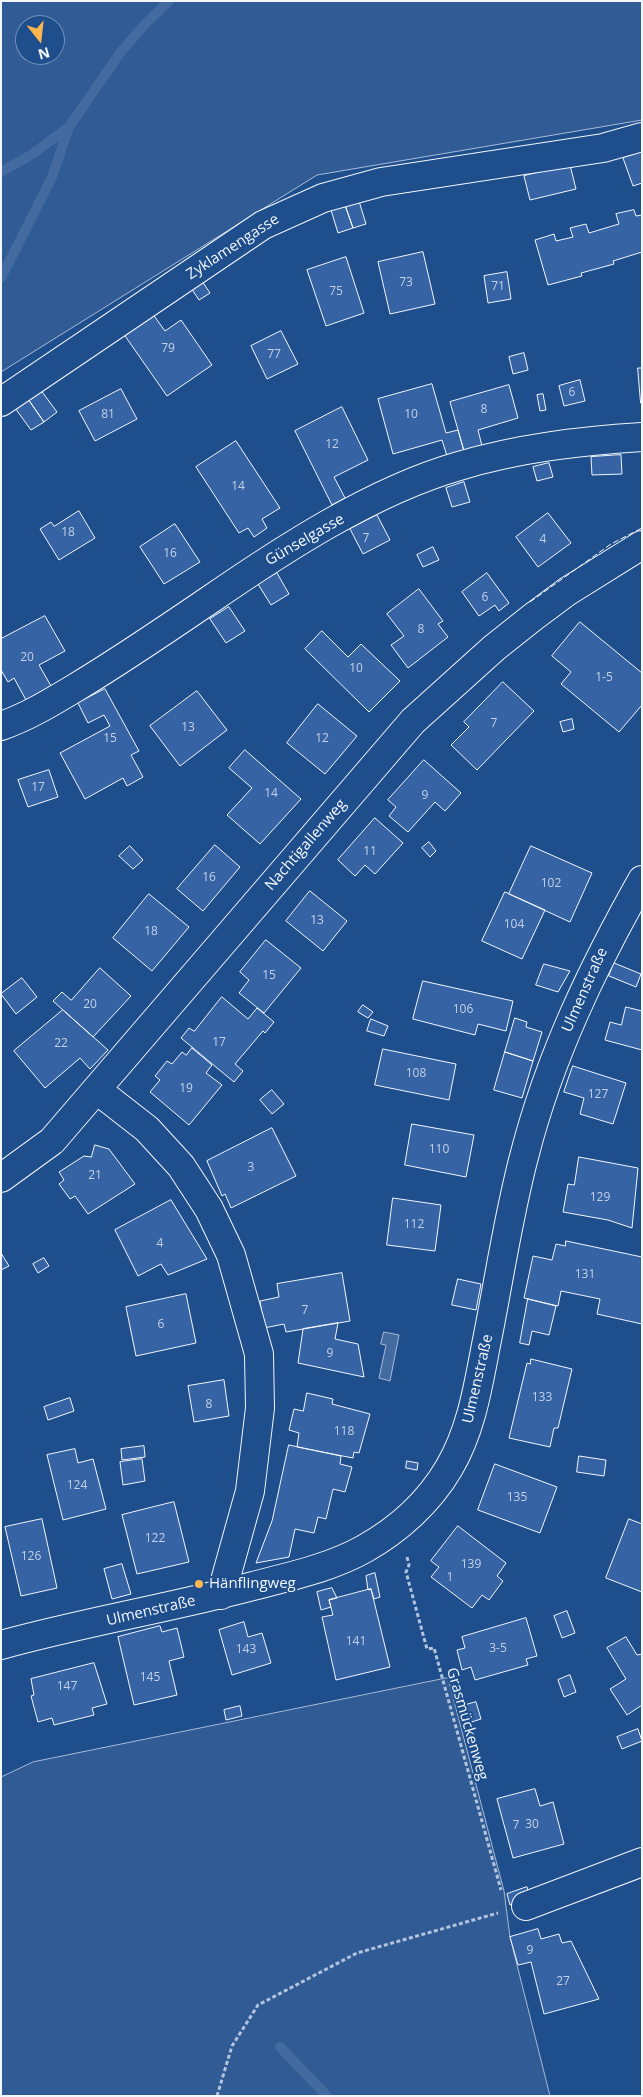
<!DOCTYPE html>
<meta charset="utf-8">
<style>
body{margin:0}
#map{position:relative;width:643px;height:2097px;overflow:hidden;background:#1f4e8c;font-family:"Open Sans",sans-serif}
canvas{display:block}
.frame{position:absolute;inset:0;border:2px solid #f2f6ff;pointer-events:none}
.north{position:absolute;left:15px;top:15px;width:50px;height:50px;box-sizing:border-box;background:#1f4e8c;border:1px solid #7391ba;border-radius:50%;rotate:164deg;font-size:14px;font-weight:700;line-height:20px;text-align:center;color:#f2f6ff}
.north::after{content:'';display:block;margin:auto;width:18px;height:22px;background:#ffb74d;clip-path:polygon(50% 0,100% 100%,50% 72%,0 100%)}
</style>
<div id="map">
<canvas width="643" height="2097"></canvas>
<div class="frame"></div>
<div class="north">N</div>
</div>
<script>
const ctx = document.querySelector('canvas').getContext('2d');
ctx.lineJoin = 'round';
function fill(path, color) { ctx.fillStyle = color; ctx.fill(path, 'evenodd'); }
function trace(path, color, width, dash) { ctx.strokeStyle = color; ctx.lineWidth = width; ctx.lineCap = dash ? 'butt' : 'round'; ctx.setLineDash(dash || []); ctx.stroke(path); }
function label(font, color, halo, rows, align = 'center') {
  ctx.font = font + ' "Open Sans",sans-serif'; ctx.lineWidth = 4; ctx.setLineDash([]); ctx.textBaseline = 'middle'; ctx.strokeStyle = halo; ctx.fillStyle = color; for (const [text, x, y, turn = 0] of rows) {
    ctx.save(); ctx.translate(x, y); ctx.rotate((+turn || 0) * Math.PI / 180); ctx.textAlign = isNaN(turn) ? turn : align; if (halo) ctx.strokeText(text, 0, 0); ctx.fillText(text, 0, 0); ctx.restore();
  }
}
const built = new Path2D(`
 M1 1H642V120L317 175 1 372ZM25 25H55V55H25Z
 M448 1678 504 1891 510 1937 550 2096H1V1777L33 1762Z`);
fill(built, '#305b95');
trace(built, '#a8bbd7', 1);
const water = new Path2D(`
 M384 1332 399 1335 390 1381 379 1378 386 1345 381 1344Z`);
fill(water, '#446ba0');
trace(water, '#a8bbd7', 1);
trace(new Path2D(`
 M1 172 31 155 69 127 120 53 146 23 169 1
 M1 278 52 177 69 127
 M280 2047 327 2096`), '#446ba0', 10);
const building = new Path2D(`
 M642 152V183L633 186 623 158Z
 M570 165 576 189 530 200 524 176Z
 M359 201 366 224 353 228 345 205Z
 M345 205 353 228 338 233 331 210Z
 M634 210 636 216 642 215V252L613 261 614 264 581 273 582 276 548 285 535 240 554 234 556 241 573 237 570 228 586 224 589 233 619 224 616 214Z
 M423 252 435 304 390 314 378 262Z
 M346 257 364 313 326 326 307 270Z
 M507 272 511 299 488 303 484 276Z
 M202 281 210 293 199 300 191 288Z
 M152 313 165 331 181 320 212 365 167 396 123 333Z
 M281 331 298 364 267 379 251 346Z
 M524 353 528 370 513 374 509 357Z
 M638 368H642V403H641Z
 M580 380 585 401 564 406 559 386Z
 M432 384 446 433 458 430 464 451 447 456 442 440 393 454 378 399Z
 M509 385 518 418 478 430 482 446 464 451 450 402Z
 M40 389 57 412 44 422 28 399Z
 M121 389 137 419 95 441 79 411Z
 M543 394 546 410 540 411 537 395Z
 M28 399 44 422 31 430 15 408Z
 M342 407 368 460 334 477 345 498 332 505 295 431Z
 M236 441 280 508 262 519 267 528 254 537 248 528 239 533 196 467Z
 M621 455 622 474 592 475 591 457Z
 M549 463 553 477 537 481 533 467Z
 M464 482 470 502 452 507 446 488Z
 M79 511 95 538 59 560 40 529 51 522 54 526Z
 M548 513 571 543 538 567 516 537Z
 M377 515 390 540 363 554 350 529Z
 M175 524 200 562 164 584 140 547Z
 M433 547 439 560 423 567 417 555Z
 M277 573 289 594 271 605 258 584Z
 M487 573 509 603 499 611 495 605 479 616 462 592Z
 M419 589 443 621 438 624 448 637 408 668 391 645 404 636 387 614Z
 M229 607 245 631 226 643 210 619Z
 M45 616 65 651 39 665 51 686 26 700 14 678 8 682 1 670V639Z
 M580 622 642 673V705L619 732 561 684 571 672 552 656Z
 M322 631 348 657 361 644 400 681 369 712 305 649Z
 M503 682 534 711 477 770 451 745 469 727 464 722Z
 M105 689 139 751 131 755 143 777 127 786 123 778 85 799 60 753 110 726 104 715 88 723 78 703Z
 M197 691 227 730 180 766 150 726Z
 M318 704 357 736 325 774 287 743Z
 M572 719 574 729 563 732 560 722Z
 M245 750 301 799 260 844 227 815 252 788 229 768Z
 M424 760 461 793 445 811 435 802 408 832 389 816 396 807 388 800Z
 M49 770 58 797 28 807 18 780Z
 M375 818 403 843 375 874 365 865 355 876 338 860Z
 M429 842 436 851 430 857 422 848Z
 M215 845 240 867 203 911 177 889Z
 M130 846 143 860 133 869 119 856Z
 M531 846 592 873 570 922 509 894Z
 M310 891 347 921 323 951 286 921Z
 M505 892 545 910 522 959 482 941Z
 M149 894 189 927 152 971 113 938Z
 M266 940 301 968 264 1013 239 993 249 980 240 972Z
 M614 963 641 974 636 987 609 976Z
 M544 964 570 971 558 992 536 985Z
 M100 968 131 996 93 1037 53 1001 62 992 71 1000Z
 M22 978 37 997 16 1014 1 994Z
 M423 981 513 1001 506 1031 478 1024 475 1035 413 1019Z
 M222 997 248 1019 257 1008 274 1022 265 1033 263 1031 235 1064 243 1071 234 1082 181 1038 189 1028 194 1031Z
 M363 1005 373 1012 368 1018 358 1012Z
 M626 1007 642 1011V1050L605 1040 610 1022 621 1025Z
 M63 1010 108 1050 90 1069 80 1058 45 1088 14 1051Z
 M515 1018 527 1022 526 1027 542 1032 533 1061 505 1052Z
 M371 1019 388 1026 384 1036 367 1031Z
 M192 1048 212 1065 206 1073 222 1085 189 1125 150 1092 160 1080 155 1076 167 1061 172 1064 182 1052 186 1055Z
 M383 1049 456 1064 449 1100 375 1085Z
 M505 1052 533 1061 522 1098 494 1090Z
 M573 1066 626 1083 613 1124 580 1114 584 1098 564 1092Z
 M272 1090 284 1104 272 1114 260 1100Z
 M412 1124 474 1135 466 1177 405 1165Z
 M272 1128 296 1176 231 1208 225 1194 222 1196 207 1161Z
 M95 1145 109 1149 135 1184 88 1214 75 1196 70 1199 59 1184 64 1180 59 1172 84 1156 91 1157Z
 M579 1157 638 1168 632 1228 608 1220 563 1212 568 1184 574 1185Z
 M393 1198 441 1205 435 1251 387 1245Z
 M171 1200 207 1259 168 1275 161 1264 138 1276 115 1230Z
 M566 1241 642 1257V1324L597 1314 600 1299 561 1291 558 1306 524 1298 533 1256 552 1260 556 1244 565 1246Z
 M1 1253 9 1266 1 1270Z
 M44 1258 49 1266 38 1273 33 1264Z
 M342 1273 350 1321 286 1332 284 1324 264 1328 260 1301 279 1297 277 1284Z
 M458 1279 481 1284 476 1310 452 1305Z
 M186 1294 196 1343 136 1356 126 1307Z
 M528 1299 556 1306 549 1335 532 1331 529 1345 520 1343Z
 M338 1323 335 1339 358 1344 364 1377 298 1363 303 1329Z
 M531 1359 572 1369 558 1428H554L550 1447 509 1438 527 1363 530 1364Z
 M224 1380 229 1416 194 1422 188 1386Z
 M307 1393 333 1399 332 1404 370 1414 359 1453 354 1452 353 1458 297 1447 299 1433 289 1430 294 1409 303 1411Z
 M70 1398 74 1411 48 1420 44 1407Z
 M289 1445 341 1456 340 1464 352 1467 345 1492 333 1489 326 1519 318 1517 314 1533 295 1529 289 1557 256 1563 272 1521Z
 M144 1446 145 1457 122 1460 121 1449Z
 M75 1449 78 1463 93 1459 106 1509 63 1520 47 1455Z
 M579 1456 606 1460 604 1476 577 1472Z
 M142 1459 145 1481 123 1485 120 1462Z
 M407 1461 418 1463 417 1470 406 1468Z
 M495 1464 557 1487 540 1533 478 1510Z
 M174 1502 189 1562 137 1574 122 1515Z
 M42 1519 57 1588 21 1596 5 1527Z
 M629 1519 642 1524V1592L606 1578Z
 M458 1526 506 1563 497 1576 503 1581 489 1600 482 1595 472 1608 431 1577 439 1567 431 1561Z
 M122 1564 131 1594 112 1599 104 1569Z
 M375 1573 380 1597 374 1599 371 1589 368 1590 366 1576Z
 M332 1588 337 1598 329 1600 331 1607 321 1610 317 1592Z
 M371 1589 390 1667 336 1680 322 1617 333 1615 329 1600Z
 M567 1611 575 1633 562 1638 554 1616Z
 M526 1618 537 1656 526 1659 528 1665 475 1680 471 1667 462 1670 457 1650 465 1648 462 1637Z
 M244 1622 248 1637 262 1633 271 1663 232 1675 219 1630Z
 M160 1626 162 1632 177 1628 184 1657 169 1661 177 1695 134 1705 118 1637Z
 M626 1637 637 1655 642 1654V1705L627 1715 610 1689 626 1679 607 1648Z
 M94 1663 107 1704 92 1708 94 1715 54 1725 52 1718 38 1722 31 1696 34 1695 31 1679Z
 M570 1675 576 1692 564 1697 558 1680Z
 M476 1702 481 1719 465 1724 459 1707Z
 M240 1706 242 1716 226 1720 224 1710Z
 M638 1729 642 1741 622 1749 617 1737Z
 M535 1789 540 1806 553 1802 564 1844 513 1858 497 1799Z
 M527 1887 531 1898 510 1905 507 1894Z
 M538 1929 541 1939 559 1934 562 1943 571 1941 599 1999 544 2014 531 1962 518 1965 510 1937Z`);
fill(building, '#3563a3');
trace(building, '#f2f6ff', 1);
const minor = new Path2D(`
 M1 402 263 225 323 198 381 182 603 148 642 137
 M1 726C27 717 52 702 75 688 120 661 164 631 208 601 282 550 372 491 459 466 519 448 580 441 642 437
 M97 1090 147 1129 181 1166 209 1209 231 1255 259 1354 260 1408 250 1491 221 1595
 M1 1178 52 1141 413 721 494 648 533 617 568 591 642 545
 M526 1906 642 1862`);
const tertiary = new Path2D(`
 M1 1645C84 1622 170 1608 253 1586 291 1576 330 1568 364 1549 398 1530 429 1502 449 1468 471 1431 478 1387 486 1345 499 1281 508 1216 525 1153 550 1056 593 967 642 880`);
trace(minor, '#f2f6ff', 30);
trace(tertiary, '#f2f6ff', 30);
trace(new Path2D(`
 M407 1557 409 1565 406 1572 427 1649 434 1648 501 1890
 M217 2096 232 2046 258 2005 357 1953 498 1913`), '#b3c4dc', 3, [4, 2.5]);
trace(minor, '#1f4e8c', 28);
trace(tertiary, '#1f4e8c', 28);
trace(new Path2D(`
 M530 602 611 544 642 528`), '#f2f6ff', 1, [6, 2.5]);
for (const [x, y, r, color] of [
 [199,1584,5,"#ffb74d"]
]) { const dot = new Path2D(); dot.arc(x, y, r, 0, 2 * Math.PI); ctx.fillStyle = color; ctx.fill(dot); trace(dot, '#1f4e8c', 2); }
label('12px', '#c3d1e8', null, [
 ["73",406,283],
 ["71",498,287],
 ["75",336,292],
 ["79",168,349],
 ["77",274,355],
 ["6",572,393],
 ["8",484,410],
 ["81",108,415],
 ["10",411,415],
 ["12",332,445],
 ["14",238,487],
 ["18",68,533],
 ["7",366,539],
 ["4",543,540],
 ["16",170,554],
 ["6",485,598],
 ["8",421,630],
 ["20",27,658],
 ["10",356,669],
 ["1-5",604,678],
 ["7",494,724],
 ["13",188,728],
 ["15",110,739],
 ["12",322,739],
 ["17",38,788],
 ["14",271,794],
 ["9",425,796],
 ["11",370,852],
 ["16",209,878],
 ["102",551,884],
 ["13",317,921],
 ["104",514,925],
 ["18",151,932],
 ["15",269,976],
 ["20",90,1005],
 ["106",463,1010],
 ["17",219,1043],
 ["22",61,1044],
 ["108",416,1074],
 ["19",186,1089],
 ["127",598,1095],
 ["110",439,1150],
 ["3",251,1168],
 ["21",95,1176],
 ["129",600,1198],
 ["112",414,1225],
 ["4",160,1244],
 ["131",585,1275],
 ["7",305,1311],
 ["6",161,1325],
 ["9",330,1354],
 ["133",542,1398],
 ["8",209,1405],
 ["118",344,1432],
 ["124",77,1486],
 ["135",517,1498],
 ["122",155,1539],
 ["126",31,1557],
 ["139",471,1565],
 ["1",450,1578],
 ["141",356,1642],
 ["3-5",498,1649],
 ["143",246,1650],
 ["145",150,1678],
 ["147",67,1687],
 ["30",532,1825],
 ["7",516,1826],
 ["9",530,1951],
 ["27",563,1982]
]);
label('15px', '#f2f6ff', '#1f4e8c', [
 ["Zyklamengasse",233,247,-33],
 ["Günselgasse",305,540,-30],
 ["Nachtigallenweg",306,845,-49],
 ["Ulmenstraße",585,990,-66],
 ["Ulmenstraße",478,1379,-77],
 ["Ulmenstraße",151,1611,-13],
 ["Grasmückenweg",467,1724,74]
]);
label('15px', '#f2f6ff', '#1f4e8c', [
 ["Hänflingweg",209,1584]
], 'left');
</script>
